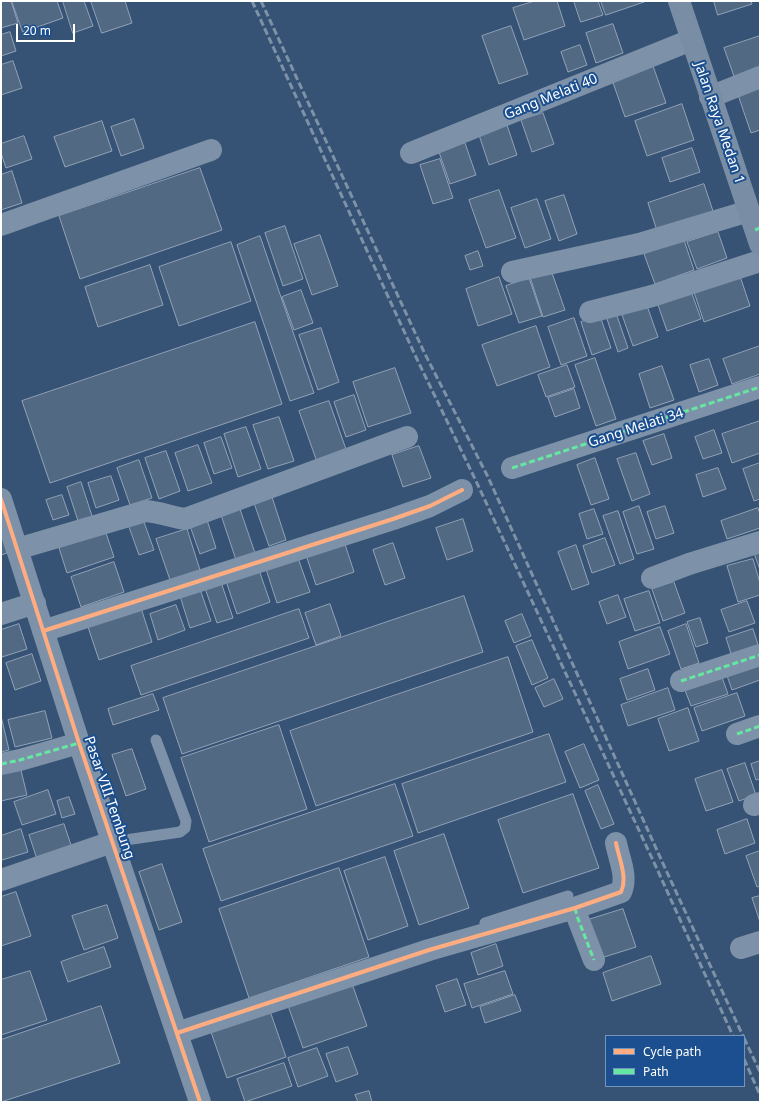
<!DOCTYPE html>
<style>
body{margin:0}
#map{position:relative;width:761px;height:1103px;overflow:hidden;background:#365274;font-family:"Noto Sans",sans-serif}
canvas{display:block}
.frame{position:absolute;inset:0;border:2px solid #fff;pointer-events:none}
.legend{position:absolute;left:605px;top:1035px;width:140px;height:52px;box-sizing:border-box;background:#1b4f8f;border:1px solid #7695bc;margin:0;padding:5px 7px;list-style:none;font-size:12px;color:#fff}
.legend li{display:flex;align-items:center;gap:8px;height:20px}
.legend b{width:20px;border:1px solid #7695bc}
.scale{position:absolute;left:16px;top:24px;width:59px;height:18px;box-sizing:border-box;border:2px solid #fff;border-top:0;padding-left:5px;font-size:12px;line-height:14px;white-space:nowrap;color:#fff;-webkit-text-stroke:3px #1b4f8f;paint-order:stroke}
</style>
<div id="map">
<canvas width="761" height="1103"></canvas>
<div class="frame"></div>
<ul class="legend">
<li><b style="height:5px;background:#ffac80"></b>Cycle path</li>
<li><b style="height:5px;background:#66e7a1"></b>Path</li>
</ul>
<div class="scale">20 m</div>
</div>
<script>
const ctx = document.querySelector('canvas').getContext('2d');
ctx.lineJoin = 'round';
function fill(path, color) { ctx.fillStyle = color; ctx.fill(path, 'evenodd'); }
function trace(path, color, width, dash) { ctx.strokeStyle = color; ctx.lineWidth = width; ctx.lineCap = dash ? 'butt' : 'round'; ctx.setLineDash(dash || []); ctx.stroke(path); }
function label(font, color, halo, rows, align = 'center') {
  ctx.font = font + ' "Noto Sans",sans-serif'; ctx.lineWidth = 4; ctx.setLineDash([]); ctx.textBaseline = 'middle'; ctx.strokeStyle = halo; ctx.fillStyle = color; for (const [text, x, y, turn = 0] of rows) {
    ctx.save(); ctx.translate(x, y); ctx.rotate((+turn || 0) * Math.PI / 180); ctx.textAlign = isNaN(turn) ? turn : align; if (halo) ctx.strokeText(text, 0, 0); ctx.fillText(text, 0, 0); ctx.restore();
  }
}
const building = new Path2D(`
 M1 1H11L18 23 1 28Z
 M12 1H57L63 18 23 32Z
 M63 1H84L93 26 73 33Z
 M91 1H125L132 23 102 33Z
 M535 1H557L565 26 524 40 513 8Z
 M574 1H598L603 15 581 22Z
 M601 1H647L606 15Z
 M714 1H751L752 4 718 15Z
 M613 24 623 53 596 63 586 33Z
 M511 26 528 74 499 84 482 36Z
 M10 32 16 51 1 56V35Z
 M760 36V70L735 79 724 48Z
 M580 45 587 65 568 72 561 52Z
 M13 61 22 88 1 95V65Z
 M652 63 666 103 625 117 611 77Z
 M760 81V130L751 133 736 89Z
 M682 104 694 140 647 156 635 121Z
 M543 113 554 144 532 152 521 120Z
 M134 119 144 148 121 156 111 127Z
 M102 121 112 151 65 167 54 137Z
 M506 122 517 155 489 165 478 132Z
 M24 136 32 159 6 168 1 153V144Z
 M465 143 476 175 450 184 439 152Z
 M692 148 700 172 670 182 662 158Z
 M440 159 453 198 433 204 420 165Z
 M200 168 222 230 80 279 59 216Z
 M12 171 22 203 1 210V175Z
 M704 184 714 214 658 234 648 203Z
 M499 190 516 238 486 248 469 200Z
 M564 195 577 234 559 241 545 201Z
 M537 199 551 239 525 248 511 208Z
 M285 226 303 279 283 286 265 233Z
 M718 232 727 258 697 269 687 242Z
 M320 235 338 286 312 295 294 244Z
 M260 236 314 393 290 401 237 245Z
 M684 240 694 270 655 284 644 254Z
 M231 242 251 301 179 326 159 267Z
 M478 251 483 266 470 270 465 256Z
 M150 265 163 305 98 327 85 287Z
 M551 270 565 310 543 317 530 277Z
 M740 276 750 306 704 322 694 292Z
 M499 277 512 314 478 326 466 289Z
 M529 278 542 316 519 323 506 286Z
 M301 290 313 323 294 330 282 297Z
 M691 291 701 319 667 331 657 302Z
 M645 300 658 337 633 346 620 309Z
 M615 310 628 348 618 352 605 313Z
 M600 316 611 348 592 355 581 322Z
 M574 318 587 356 561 365 548 327Z
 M255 322 282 404 50 483 22 401Z
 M536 326 550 367 497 386 482 345Z
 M321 328 339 382 318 390 299 335Z
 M760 346V374L732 384 723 359Z
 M595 358 616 419 596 426 575 365Z
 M709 359 718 385 699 392 690 365Z
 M567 365 575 387 546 397 538 375Z
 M662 366 674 400 650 408 639 374Z
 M395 368 411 413 368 427 353 382Z
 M574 389 580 408 555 417 548 398Z
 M354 395 366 430 346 437 334 402Z
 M329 401 347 452 317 462 299 411Z
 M279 417 294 461 268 469 253 425Z
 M760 421V453L732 463 722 434Z
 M246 427 261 469 238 477 224 434Z
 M714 430 722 453 703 459 695 437Z
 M664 434 672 458 652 465 643 441Z
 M221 437 232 468 214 474 204 443Z
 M198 445 212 483 188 491 175 453Z
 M419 446 431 478 403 487 392 455Z
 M166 451 180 491 159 499 145 458Z
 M636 453 650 494 632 501 617 459Z
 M595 458 609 499 591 505 577 465Z
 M139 460 152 498 130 505 117 468Z
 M760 463V499L754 501 743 469Z
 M718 468 726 489 703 497 696 475Z
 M111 476 119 500 96 508 88 483Z
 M81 482 93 519 79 524 67 487Z
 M62 495 69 515 53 520 46 500Z
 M272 497 286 540 269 546 254 503Z
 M639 506 654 549 637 554 623 512Z
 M665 506 674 533 656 539 647 512Z
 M758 508 760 514V528L727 539 721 521Z
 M240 509 255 553 236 560 221 515Z
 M594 509 603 534 587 539 579 514Z
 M618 511 634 559 620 564 603 516Z
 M463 519 473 551 447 560 436 528Z
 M207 520 216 548 200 554 190 526Z
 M144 522 154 550 139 555 129 527Z
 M187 529 200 570 170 580 156 539Z
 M106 533 114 557 67 573 59 548Z
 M1 534 7 553 1 555Z
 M343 538 354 572 316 585 305 552Z
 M605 538 615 565 592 573 583 546Z
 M393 543 405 578 385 585 373 550Z
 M576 545 589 584 572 590 558 552Z
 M760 551V570L754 553Z
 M297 555 310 592 277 603 265 566Z
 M753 559 760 583V595L738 602 727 566Z
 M114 562 124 592 81 607 71 577Z
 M258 567 270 602 237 614 225 578Z
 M221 582 233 618 217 623 205 588Z
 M674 582 685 613 663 621 652 589Z
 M200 589 211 621 190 628 180 596Z
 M649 591 660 623 635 631 624 599Z
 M618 595 626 617 607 624 599 602Z
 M464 596 483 652 182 754 163 698Z
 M747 601 755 623 729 632 721 610Z
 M330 604 341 636 316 645 305 613Z
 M176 605 185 630 158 640 150 614Z
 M141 608 152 642 99 660 88 627Z
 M299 609 309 638 141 695 131 666Z
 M522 614 531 636 514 643 505 621Z
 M700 618 708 643 696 647 687 622Z
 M19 624 27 649 2 657 1 652V630Z
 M686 624 699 663 681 669 668 631Z
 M660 627 670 654 628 669 619 642Z
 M753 629 760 651 733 660 726 638Z
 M532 640 548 678 532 685 516 646Z
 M32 654 41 681 15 690 6 663Z
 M508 657 533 732 316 806 290 731Z
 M760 658V680L732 690 725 670Z
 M648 669 655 690 627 700 620 679Z
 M719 669 728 694 691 706 682 682Z
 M554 679 563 699 544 707 535 688Z
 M668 688 675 710 628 726 621 705Z
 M737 693 745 716 702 731 694 708Z
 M153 694 159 710 113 725 108 709Z
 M688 708 699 741 669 751 658 719Z
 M45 711 52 738 15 747 8 720Z
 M1 716 9 750 1 752Z
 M279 725 307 809 209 842 181 758Z
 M549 734 566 782 418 833 402 784Z
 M584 744 599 780 580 788 565 752Z
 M132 749 146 789 126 796 112 755Z
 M760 761V779L756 780 751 764Z
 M19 762 27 795 1 801V766Z
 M745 763 756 795 739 801 727 769Z
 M722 770 733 802 706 811 695 779Z
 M395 784 413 836 221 901 203 849Z
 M598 785 614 824 601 829 585 791Z
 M48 790 56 814 22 825 14 802Z
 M573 794 599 868 523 893 498 820Z
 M69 797 75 814 62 818 57 801Z
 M747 819 755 843 725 854 717 830Z
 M64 824 72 848 37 859 29 835Z
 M21 829 28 852 2 860 1 856V836Z
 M444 834 469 908 419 925 394 851Z
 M760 851V886L757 887 746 856Z
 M385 857 408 926 368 940 344 871Z
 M162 864 182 922 159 930 139 872Z
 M339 868 369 957 249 998 219 909Z
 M16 892 31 936 1 946V897Z
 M760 896V922L752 898Z
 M107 905 118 938 84 950 72 916Z
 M623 909 636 947 601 958 588 920Z
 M496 944 503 966 478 975 471 953Z
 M104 947 111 967 68 982 61 962Z
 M651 956 661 984 612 1001 603 973Z
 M30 971 47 1020 1 1035V980Z
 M505 971 513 994 472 1008 464 984Z
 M350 978 367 1026 303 1048 286 1000Z
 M457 979 466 1005 445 1012 436 986Z
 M515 995 521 1011 485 1023 480 1007Z
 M101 1006 120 1063 1 1102V1040Z
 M270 1011 286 1057 227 1078 211 1032Z
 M348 1047 358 1074 336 1082 326 1054Z
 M317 1048 328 1076 298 1087 288 1058Z
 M284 1063 292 1086 245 1102 237 1079Z
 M369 1091 372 1102H358L355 1095Z`);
fill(building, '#526984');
trace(building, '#92a2b6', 1);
trace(new Path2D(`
 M112 842 180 832 185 828 186 821 156 740
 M485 923 568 896`), '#7d92a8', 11);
trace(new Path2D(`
 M710 97 760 77
 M411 153 691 40
 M1 225 211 150
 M512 272 639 244 749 211
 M590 312 652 296 760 261
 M512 468 760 387
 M1 499 79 743 200 1102
 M17 549 146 511C159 512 172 517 185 519L407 437
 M652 578 689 564 760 542
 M1 614 35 603
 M43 631 393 519 430 506 462 490
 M681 681 760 655
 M737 734 760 726
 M1 764 20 760 79 743
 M754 805 760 803
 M1 880 112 842
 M575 908 577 916 594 960
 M741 948 760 942
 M177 1033 429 950 575 908 621 892C628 877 619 859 616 843`), '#7d92a8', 22);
trace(new Path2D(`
 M679 1 760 244`), '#798da4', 22);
trace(new Path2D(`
 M252 1 415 355 476 481 657 869 733 1036
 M261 1 424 352 488 477 665 868 743 1036
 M744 1038 760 1072
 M744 1059 760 1095`), '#7e92a7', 3, [7, 3]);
trace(new Path2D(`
 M755 230 760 228
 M512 468 760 387
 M681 681 760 655
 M737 734 760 726
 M1 764 20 760 79 743
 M575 908 577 916 594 960`), '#66e7a1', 3, [6, 3]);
trace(new Path2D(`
 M1 499 79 743 200 1102
 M43 631 393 519 430 506 462 490
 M177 1033 429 950 575 908 621 892C628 877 619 859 616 843`), '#ffac80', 4);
label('14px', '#fff', '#1b4f8f', [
 ["Gang Melati 40",551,97,-22],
 ["Jalan Raya Medan 1",719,123,71],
 ["Gang Melati 34",636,428,-18],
 ["Pasar VIII Tembung",109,798,71]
]);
</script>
